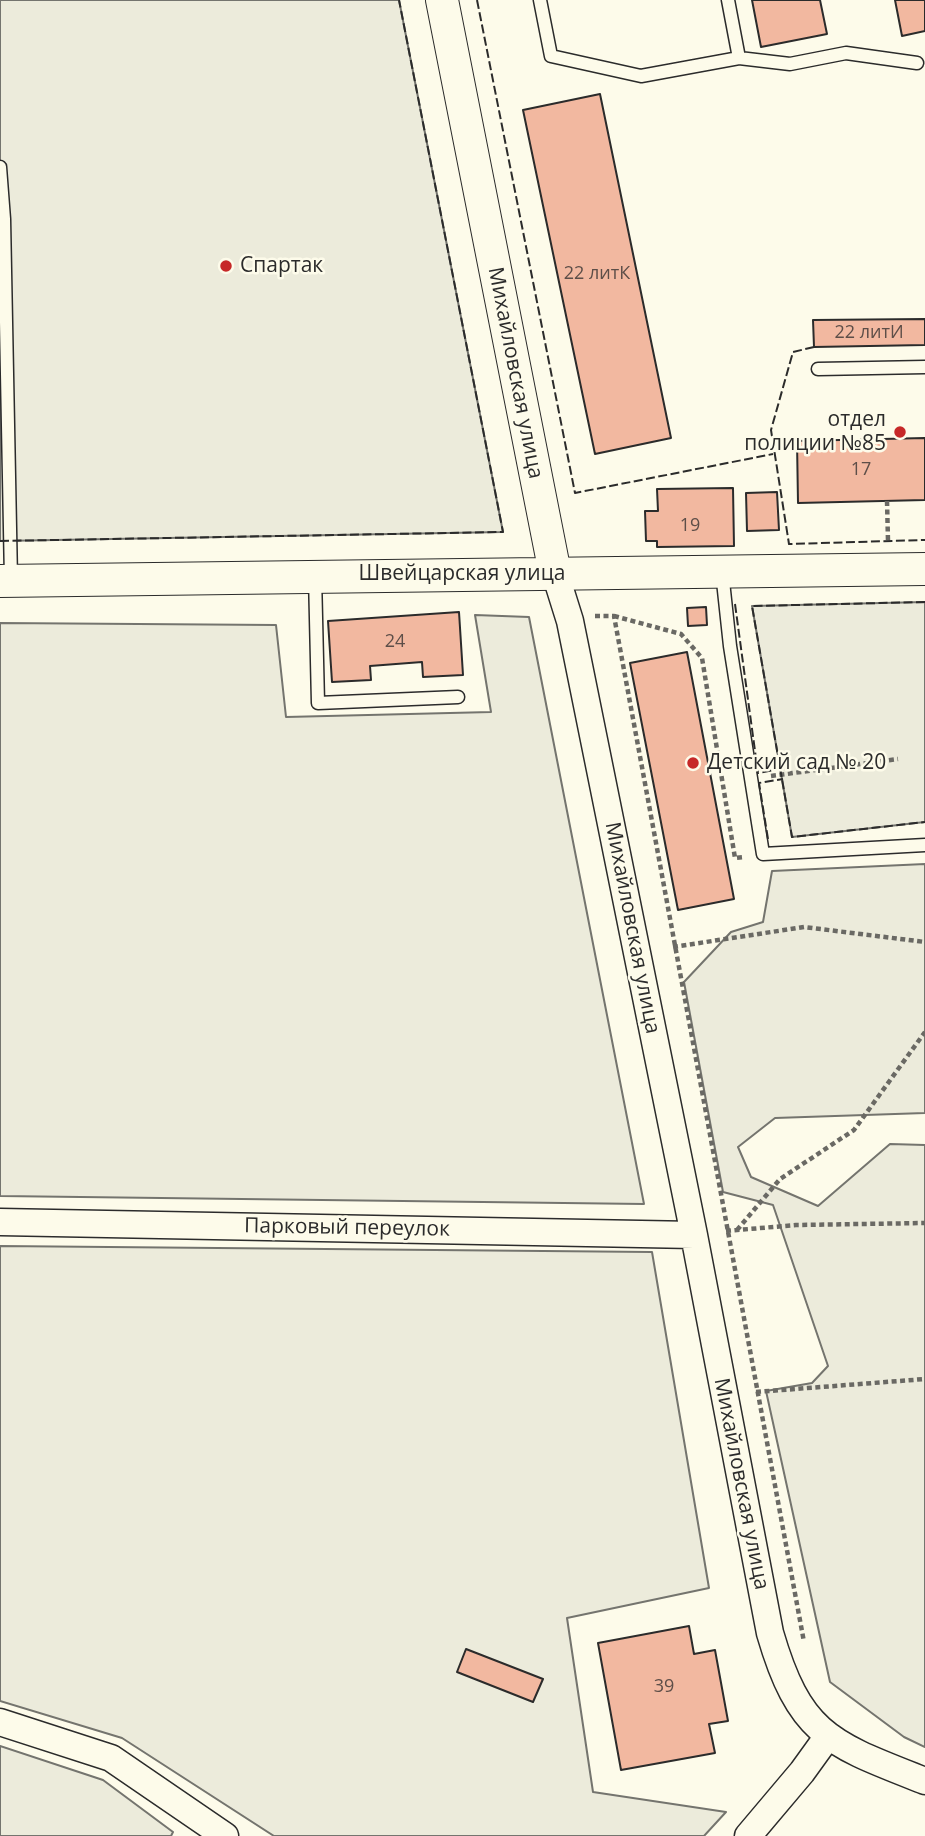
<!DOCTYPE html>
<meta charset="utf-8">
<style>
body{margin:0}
canvas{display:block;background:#fdfbea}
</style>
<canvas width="925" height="1836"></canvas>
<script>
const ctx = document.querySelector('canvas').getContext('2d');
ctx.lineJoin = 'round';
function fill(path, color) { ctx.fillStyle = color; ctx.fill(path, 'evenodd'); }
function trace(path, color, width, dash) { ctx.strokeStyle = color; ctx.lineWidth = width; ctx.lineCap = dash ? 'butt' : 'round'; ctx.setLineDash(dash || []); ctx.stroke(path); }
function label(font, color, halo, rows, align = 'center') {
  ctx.font = font + ' "Open Sans",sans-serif'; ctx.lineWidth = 5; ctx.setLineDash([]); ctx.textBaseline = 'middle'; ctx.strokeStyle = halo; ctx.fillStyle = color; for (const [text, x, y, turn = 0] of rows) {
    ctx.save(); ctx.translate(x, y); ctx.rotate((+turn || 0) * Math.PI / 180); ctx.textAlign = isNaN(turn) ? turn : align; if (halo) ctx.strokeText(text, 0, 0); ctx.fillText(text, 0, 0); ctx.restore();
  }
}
const green = new Path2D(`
 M0 0H399L503 532 0 541Z
 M925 602V822L792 837 752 606Z
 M475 615 529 617 644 1204 0 1196V623L276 625 286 717 491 712Z
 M925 864V1113L775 1118 738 1147 751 1177 818 1206 890 1144 925 1145V1747L904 1737 830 1682 766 1391 812 1383 828 1366 773 1205 723 1192 684 982 731 932 763 922 772 871Z
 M0 1246 652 1252 709 1588 567 1618 593 1792 726 1812 704 1836H274L122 1738 0 1701Z
 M0 1746 103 1780 173 1832 171 1836H0Z`);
fill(green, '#ecebdb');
trace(green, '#74746e', 2);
const building = new Path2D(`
 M752 0H820L827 34 761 47Z
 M895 0H925V31L902 36Z
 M600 94 671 438 595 454 523 110Z
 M925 319V345L814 347 813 320Z
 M925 438V500L798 503 797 441Z
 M733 488 734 546 657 547V541H646L645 511H658L657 489Z
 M777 492 779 530 747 531 746 493Z
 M706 607 707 625 688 626 687 608Z
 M459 612 463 675 423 677 422 662 370 666 371 680 332 682 328 621Z
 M687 652 734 899 678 910 630 663Z
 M689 1626 694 1654 715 1650 728 1721 709 1724 715 1753 621 1770 598 1643Z
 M466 1649 543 1679 533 1702 457 1672Z`);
fill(building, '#f2b8a0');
trace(building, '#2b2b2b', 2);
const service = new Path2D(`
 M540 0 551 56 641 76 739 58 790 64 846 53 917 63
 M728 0 739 58
 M0 167 4 219 11 580
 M818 369 925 367
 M722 572 730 646 763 854 925 845
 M315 576 318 703 458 697`);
const minor = new Path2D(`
 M555 573 570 621 694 1235 770 1633C800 1736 831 1744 925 1781
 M0 1222 694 1235
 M0 1722 111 1758 225 1836
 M748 1836 802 1772 828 1736`);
const tertiary = new Path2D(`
 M442 0 555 573
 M0 581 925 569`);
trace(service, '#2b2b2b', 15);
trace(minor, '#2b2b2b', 29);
trace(tertiary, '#2b2b2b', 34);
trace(new Path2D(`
 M887 501 888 541
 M595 616H614L804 1642
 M614 616 681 634 702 658 735 858 745 857
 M771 776 898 759
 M673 947 804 927 925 942
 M737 1230 780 1179 854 1130 925 1032
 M726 1231 796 1225 925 1223
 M756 1392 925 1379`), '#6a6964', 4.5, [5, 3.5]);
trace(service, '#fdfbea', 12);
trace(minor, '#fdfbea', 26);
trace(tertiary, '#fdfbea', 32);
trace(new Path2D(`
 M477 0 575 493 773 454
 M814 347 793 352 771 430 789 544 925 540
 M0 541 503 532 399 0
 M925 602 752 606 792 837 925 822
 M735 604 758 773 780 769
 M768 839 759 783 783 779`), '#2b2b2b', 2, [9, 3.5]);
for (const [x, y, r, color] of [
 [226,266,7,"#c62828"],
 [900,432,7,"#c62828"],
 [693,763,7,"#c62828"]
]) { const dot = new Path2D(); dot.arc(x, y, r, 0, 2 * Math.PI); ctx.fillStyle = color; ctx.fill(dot); trace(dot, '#fdfbea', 2.5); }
label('18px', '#5d4e48', null, [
 ["22 литК",597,274],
 ["22 литИ",869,333],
 ["17",861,470],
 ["19",690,526],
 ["24",395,642],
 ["39",664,1687]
]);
label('21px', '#2b2b2b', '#fdfbea', [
 ["Спартак",240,266],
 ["отдел",886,420,"right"],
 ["полиции №85",886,444,"right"],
 ["Детский сад № 20",707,763]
], 'left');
label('21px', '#2b2b2b', '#fdfbea', [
 ["Михайловская улица",515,373,79],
 ["Швейцарская улица",462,574],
 ["Михайловская улица",632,928,79],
 ["Парковый переулок",347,1228,1],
 ["Михайловская улица",741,1484,79]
]);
</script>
